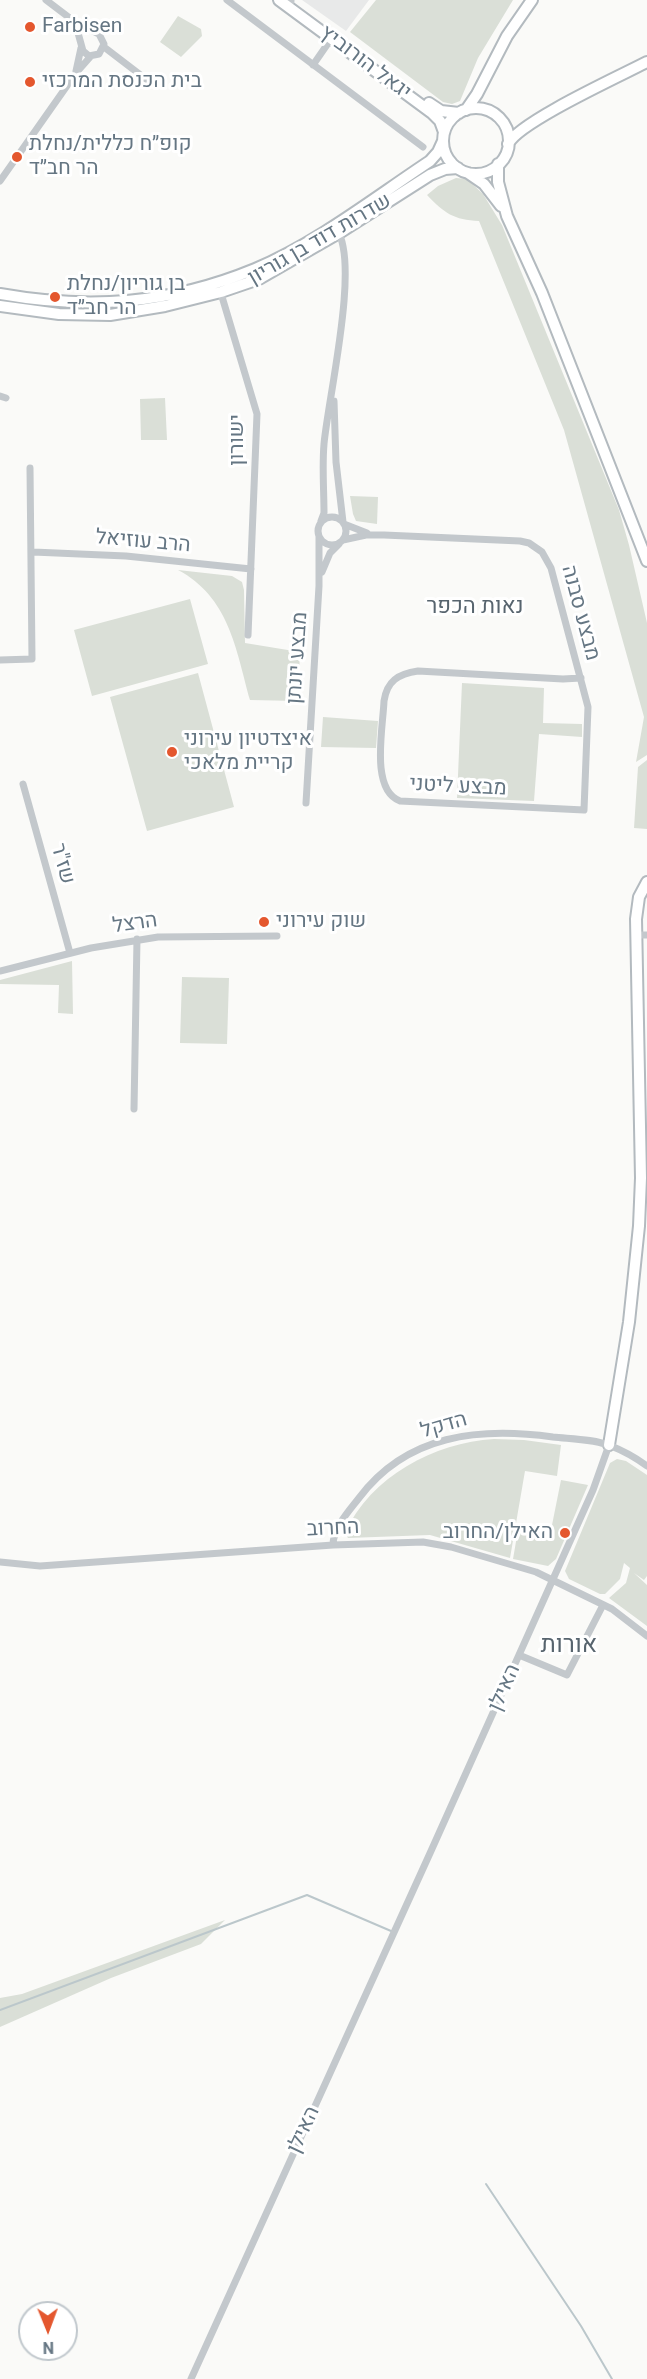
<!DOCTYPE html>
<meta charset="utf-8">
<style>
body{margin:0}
#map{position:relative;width:647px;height:2379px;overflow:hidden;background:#fafaf8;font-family:Roboto,sans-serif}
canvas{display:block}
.north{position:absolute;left:18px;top:2301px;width:60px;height:60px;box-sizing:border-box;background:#fff;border:2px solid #c1c8cd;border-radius:50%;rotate:179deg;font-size:16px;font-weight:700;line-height:24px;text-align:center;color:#657683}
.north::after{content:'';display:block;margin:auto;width:21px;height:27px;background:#e4572e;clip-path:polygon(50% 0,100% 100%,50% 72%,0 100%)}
</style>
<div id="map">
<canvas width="647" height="2379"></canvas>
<div class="north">N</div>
</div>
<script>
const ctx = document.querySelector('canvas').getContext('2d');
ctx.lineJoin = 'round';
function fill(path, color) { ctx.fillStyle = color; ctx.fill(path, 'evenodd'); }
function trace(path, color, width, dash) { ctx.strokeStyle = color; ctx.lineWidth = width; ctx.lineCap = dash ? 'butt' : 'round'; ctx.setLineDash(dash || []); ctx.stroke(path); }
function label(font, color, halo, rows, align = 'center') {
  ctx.font = font + ' Roboto,Heebo,sans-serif'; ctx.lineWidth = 6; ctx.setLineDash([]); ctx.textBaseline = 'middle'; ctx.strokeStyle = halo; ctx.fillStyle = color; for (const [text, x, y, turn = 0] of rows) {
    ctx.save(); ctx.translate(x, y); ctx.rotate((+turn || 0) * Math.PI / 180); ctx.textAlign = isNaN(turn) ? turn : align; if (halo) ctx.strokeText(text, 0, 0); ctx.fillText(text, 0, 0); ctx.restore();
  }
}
fill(new Path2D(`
 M302 0H369L346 31Z`), '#e8e9e9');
fill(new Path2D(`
 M376 0H513L478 58 460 101 452 104 443 102 350 32Z
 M178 16 201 29 202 36 181 57 160 42Z
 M456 178 467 179 483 194 502 225 619 510 629 545 647 623V755L636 762 644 717 564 430 479 221C454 220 444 213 427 195L438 186Z
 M165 398 167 440H141L140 399Z
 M350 496 378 497 377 524 356 521 353 514Z
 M178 570 232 576 242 582 244 590 245 643 300 652 298 701 250 700C236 649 229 597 178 570Z
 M190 599 208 664 92 696 74 630Z
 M198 673 234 807 147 831 110 697Z
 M462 683 544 688 543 723 582 724V737L539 734 534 801 457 798Z
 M323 717 378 721 376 748 321 747Z
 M647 760V829L634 828 638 767Z
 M72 961 73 1014 58 1013 59 985 0 984V980Z
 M182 977 229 978 227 1044 180 1043Z
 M494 1439 524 1440 561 1445 557 1476 525 1471 510 1558 430 1535 348 1538 345 1533C371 1476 434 1443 494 1439Z
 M617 1459 626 1461 647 1475V1576L644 1580 634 1573 647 1585V1626L609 1598 626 1583 630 1568 624 1563 620 1579 605 1594H600L569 1579 565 1571 610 1463Z
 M561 1480 588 1485 556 1559 548 1566 513 1559 519 1524 551 1530Z
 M225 1920 201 1944 111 1978 0 2027V1998L22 1994Z`), '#dadfd7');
trace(new Path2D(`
 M0 2010 307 1895 391 1931
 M486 2184 581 2326 612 2379`), '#bbc7cb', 2);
const secondary = new Path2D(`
 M279 0 432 113 440 121 444 132
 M429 103 441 111 459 113
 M443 141a33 33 0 1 1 66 0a33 33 0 1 1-66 0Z
 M466 110 477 94 507 36 532 0
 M508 144C519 122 620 76 647 62
 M498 164V182L507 216 542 293 647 561
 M468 173 484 184 501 206
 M0 294C90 310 170 304 255 269 317 243 374 198 430 161L438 152 443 141
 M0 306 59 314 110 315 165 306 221 292 259 279 339 233 430 175 445 169 458 168
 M609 1445 629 1322 639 1226 641 1178 636 919 639 897 647 882`);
trace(secondary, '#b3babf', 14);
trace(new Path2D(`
 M46 0 75 22 99 34 104 44 99 54 89 56 83 51 75 22
 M227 0 423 147
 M291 0V1
 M104 47 151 83
 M313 65 331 39
 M76 71 81 48
 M0 181 76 73 91 56
 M220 290 257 414 248 635
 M0 396 6 398
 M334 401 336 462 343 522
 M318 531a14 14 0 1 1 28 0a14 14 0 1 1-28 0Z
 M321 521 324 513C324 490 322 467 324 444 328 399 360 264 337 230
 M344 524 367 533
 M343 540 366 535H384L520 541 529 543 542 552 551 568 588 707 584 810 400 801C370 790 383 728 384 701 387 681 398 674 418 671L563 679 581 678
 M33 552 126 556 251 569
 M322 572 330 553 339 544
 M0 660 32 659 30 468
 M23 784 70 953
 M306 803 319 586V537
 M637 935H647
 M0 971 91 948 158 937 277 936
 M134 1109 137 939
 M333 1545C333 1528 349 1511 359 1498 407 1434 479 1427 553 1437 571 1439 594 1439 611 1446 624 1451 636 1458 647 1466
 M0 1562 40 1566 333 1545 423 1542 451 1547 536 1572 612 1609 647 1636
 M519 1655 567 1675 603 1605
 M191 2379 431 1851 593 1490 609 1445`), '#c3c8cc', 7);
trace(secondary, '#fff', 10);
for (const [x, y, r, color] of [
 [30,27,6,"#e4572e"],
 [30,82,6,"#e4572e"],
 [17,157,6,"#e4572e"],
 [55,297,6,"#e4572e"],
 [172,752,6,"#e4572e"],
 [264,922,6,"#e4572e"],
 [565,1533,6,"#e4572e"]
]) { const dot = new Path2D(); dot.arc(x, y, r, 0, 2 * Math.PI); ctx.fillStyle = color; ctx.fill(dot); trace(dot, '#fff', 2); }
label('21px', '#657683', '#fff', [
 ["Farbisen",42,27],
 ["בית הכנסת המרכזי",42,82],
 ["קופ״ח כללית/נחלת",29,145],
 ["הר חב״ד",29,169],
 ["בן גוריון/נחלת",67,285],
 ["הר חב״ד",67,309],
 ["איצדטיון עירוני",184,740],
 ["קריית מלאכי",184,764],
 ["שוק עירוני",276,922],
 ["האילן/החרוב",553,1533,"right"]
], 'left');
label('21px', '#657683', '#fff', [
 ["יגאל הורוביץ",365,63,37],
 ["שדרות דוד בן גוריון",320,240,-30],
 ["ישורון",238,440,-90],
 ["הרב עוזיאל",143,542,5],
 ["מבצע סבנה",580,613,75],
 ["מבצע יונתן",298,658,-86],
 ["מבצע ליטני",458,787,3],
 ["שז\"ר",62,864,75],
 ["הרצל",135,924,-8],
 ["הדקל",444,1426,-16],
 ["החרוב",333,1529,-3],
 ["האילן",505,1688,-66],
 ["האילן",304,2130,-65]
]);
label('22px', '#57646e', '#fff', [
 ["נאות הכפר",475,607]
]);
label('24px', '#57646e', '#fff', [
 ["אורות",569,1646]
]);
</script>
